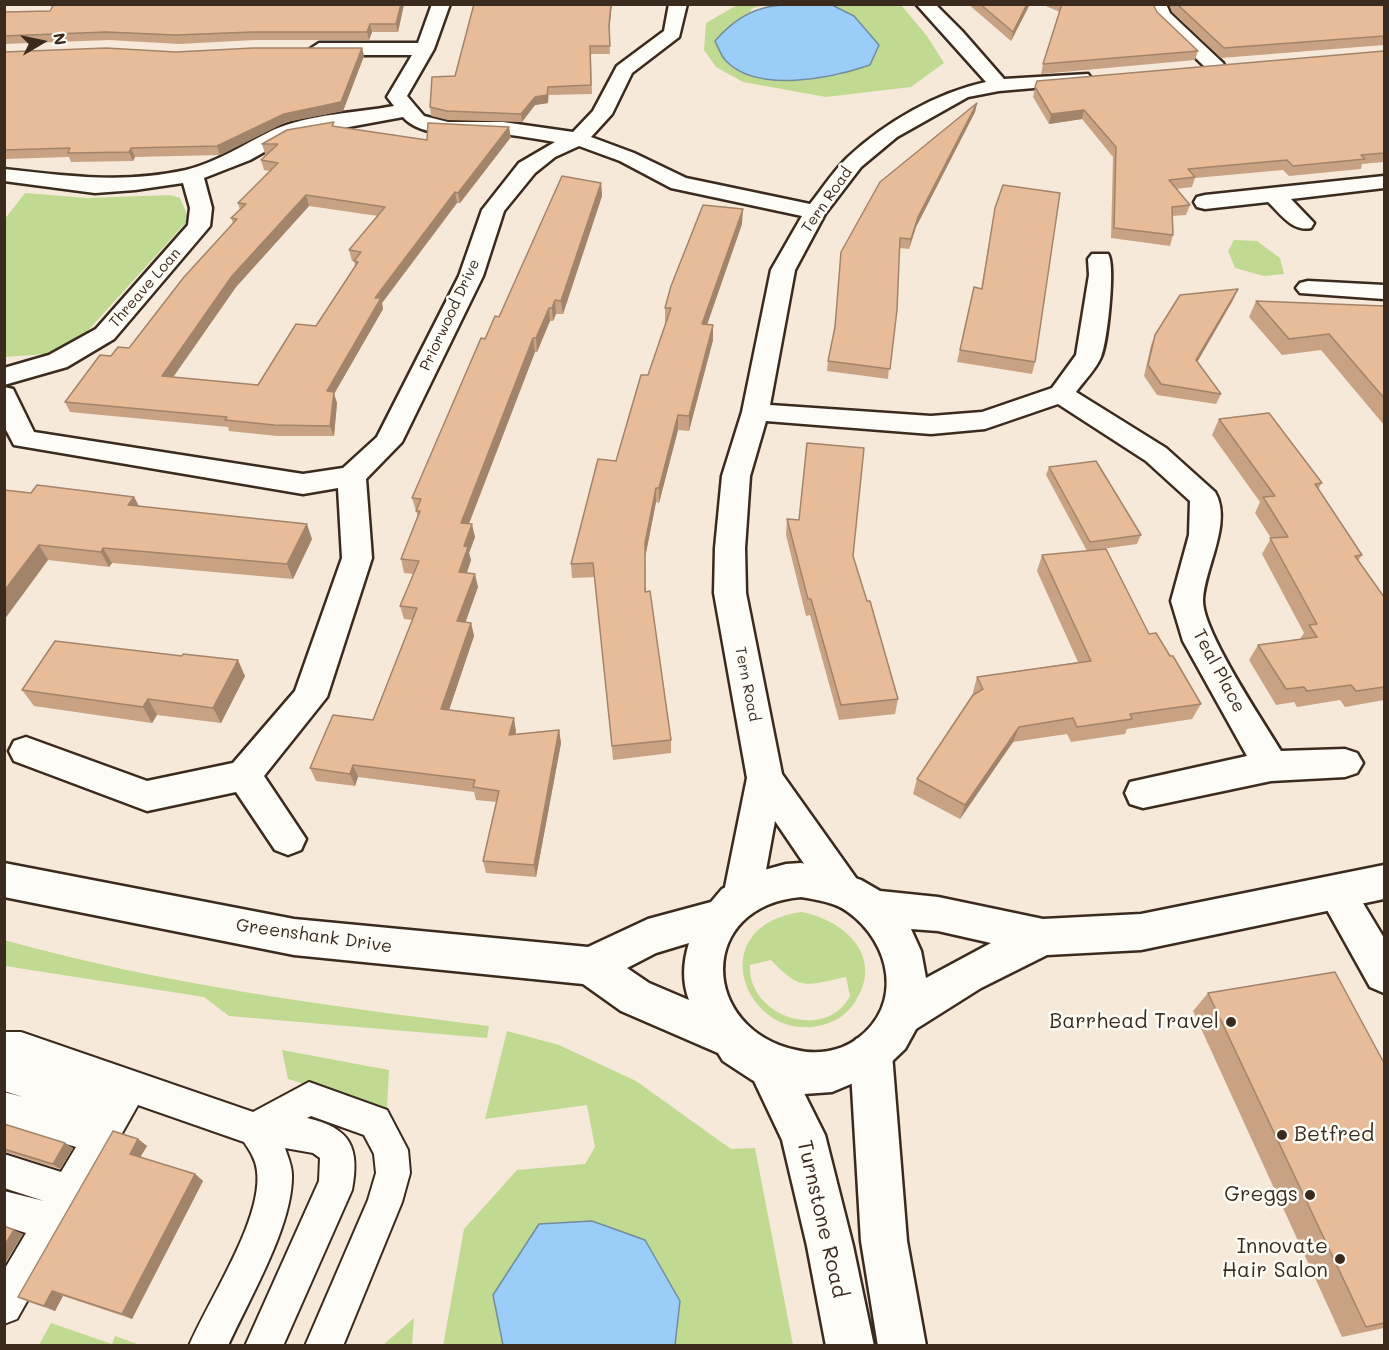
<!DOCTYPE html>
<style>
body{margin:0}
#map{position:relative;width:1389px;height:1350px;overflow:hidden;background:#f7e9da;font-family:Mali,sans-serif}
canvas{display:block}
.frame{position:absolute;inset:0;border:6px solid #3b2a1e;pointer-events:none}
.north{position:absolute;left:12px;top:12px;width:60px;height:60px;-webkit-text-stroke:4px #fdfcf7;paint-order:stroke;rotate:81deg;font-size:16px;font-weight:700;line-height:24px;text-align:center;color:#3b2a1e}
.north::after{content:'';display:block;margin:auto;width:21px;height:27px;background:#3b2a1e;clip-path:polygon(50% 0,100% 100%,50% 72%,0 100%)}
</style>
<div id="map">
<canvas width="1389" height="1350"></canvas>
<div class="frame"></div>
<div class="north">N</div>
</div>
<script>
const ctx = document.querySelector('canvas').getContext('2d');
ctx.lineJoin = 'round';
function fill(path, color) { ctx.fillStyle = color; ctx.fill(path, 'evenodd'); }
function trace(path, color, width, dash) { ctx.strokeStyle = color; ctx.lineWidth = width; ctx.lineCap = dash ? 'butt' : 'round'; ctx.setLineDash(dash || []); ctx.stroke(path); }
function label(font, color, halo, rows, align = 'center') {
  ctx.font = font + ' Mali,sans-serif'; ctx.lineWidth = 5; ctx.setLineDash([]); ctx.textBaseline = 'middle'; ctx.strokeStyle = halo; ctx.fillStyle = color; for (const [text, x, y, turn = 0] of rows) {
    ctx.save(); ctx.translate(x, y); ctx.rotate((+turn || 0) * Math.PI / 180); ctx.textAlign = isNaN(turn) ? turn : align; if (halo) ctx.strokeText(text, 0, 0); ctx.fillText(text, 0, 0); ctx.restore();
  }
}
fill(new Path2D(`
 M737 5H763L751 9 745 74 792 81 840 75 854 16 832 5H901L927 36 944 63 911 87 826 97 743 82 716 67 704 50 706 23Z
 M25 193 88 198 170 195 180 198 189 219 84 335 46 354 5 357 4 220Z
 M1234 240 1257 241 1280 258 1284 274 1264 276 1235 268 1228 251Z
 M801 912C845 920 885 957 855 1002 848 1013 838 1020 826 1024 749 1049 697 927 801 912ZM771 960C801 992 806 985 846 977L850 996C825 1043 747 1016 750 965Z
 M4 940C162 984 326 1006 489 1026L487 1038 229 1016 204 997 5 966Z
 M507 1031 559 1045 636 1081 731 1149 755 1148 793 1345H675L680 1301 592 1221 539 1224 493 1295 503 1345 443 1346 464 1229 517 1170 585 1164 595 1147 587 1105 485 1119Z
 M282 1050 389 1070 387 1109 288 1079Z
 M414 1318 412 1345H383Z
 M51 1323 112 1344 115 1336 137 1344 39 1345Z`), '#c0da91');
const water = new Path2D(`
 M832 5 854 16 879 45 870 65C832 78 758 94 726 61 721 56 718 47 715 41 750 0 780 4 832 5Z
 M592 1221 645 1240 680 1301 675 1345H503L493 1295 539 1224Z`);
fill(water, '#9acdf7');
trace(water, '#748ca0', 1.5);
const service = new Path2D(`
 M4 1032H21L253 1112 309 1082 387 1110 408 1150 410 1173 402 1202 343 1346H305L368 1200 376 1173 374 1154 364 1135 311 1116 307 1118C351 1128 360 1148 352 1190L283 1346H245L319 1181 320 1158 313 1153 285 1148C288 1157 292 1166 292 1175 293 1226 249 1299 228 1346H189C209 1299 263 1219 257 1171 256 1160 250 1151 244 1142L138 1105 17 1319 4 1324V1270L26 1233 4 1226V1191L44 1201 4 1188V1154L61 1172 76 1147 4 1125V1092L23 1097 4 1091Z`);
const minor = new Path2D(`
 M432 4H450L434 49 407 96 424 116 448 122H503L573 132 593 111 617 66 664 31 669 4H687L679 37 632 73 612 114 591 137 634 153 686 178 810 204C822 189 834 170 848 157 886 122 936 93 986 82L916 4H935L962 31 1004 79 1088 74 1091 78 1088 82 1081 84 999 91 968 97 897 137 861 167 825 214 795 270 770 405 931 416 982 412 1052 388 1076 355 1089 275 1088 259 1092 254H1108C1116 265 1107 344 1101 357 1096 369 1084 381 1076 392L1166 448 1215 492C1233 522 1204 569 1203 600 1202 631 1263 721 1281 751L1345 749 1357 753 1363 763 1357 773 1345 777 1271 781 1143 808 1130 804 1125 793 1130 782 1247 756 1183 641 1171 601 1189 535 1190 501 1146 461 1058 404 985 429 931 434 766 421 750 476 745 548 746 593 782 774 856 878 862 890 856 902 843 907 830 902 775 821 761 897 755 909 742 914 729 909 723 897 747 778 714 593 715 548 722 476 742 412 771 270 802 216 671 188 620 161 579 146 555 157 535 173 504 211 483 276 402 442 366 479 372 558 327 697 264 776 306 839 301 850 288 855 275 850 236 792 147 811 14 761 9 751 14 741 26 737 147 781 233 763 295 691 342 558 338 488 303 494 14 445 4 426V387L13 389 34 432 303 474 343 468 377 437 459 276 482 210 519 163 555 142C538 139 521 136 503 134 474 132 424 141 403 117L289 138 250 160 204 178 212 208 210 226 114 339 67 367 4 385V368L49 355 96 329 188 225 190 208 183 183 135 190 95 193 4 181V169C70 176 121 184 186 170 218 162 244 144 273 130 309 114 356 113 394 106L387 97 412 55H319L310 49 319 43H418Z
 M1148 4H1166L1170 13 1223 63 1225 67 1223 71H1209L1156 19Z
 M1384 176V188L1291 199 1314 223 1311 228C1292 232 1281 214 1268 202L1205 209 1197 207 1194 202 1197 197 1205 195Z
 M1308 281 1384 285V299L1300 293 1296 288 1300 283Z
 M1336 875 1349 880 1384 938V993L1370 987 1317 892 1323 880Z
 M871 1033 886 1039 892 1054 907 1241 926 1346H878L861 1241 850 1054 856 1039Z
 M767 1043 782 1049 825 1135 853 1246 874 1346H826L807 1246 782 1140 746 1064 752 1049Z`);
const tertiary = new Path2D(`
 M4 863 294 919 588 947 648 919 711 902 722 889 757 872 786 864 801 863 832 870 861 880 880 891 938 897 1043 919 1141 914 1384 865V899L1141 950 1047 955 981 988 916 1029 905 1049 882 1071 832 1092 804 1094 767 1086 752 1080 723 1061 718 1053 621 1011 583 984 294 955 4 897ZM801 897C817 900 835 902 848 912 891 943 904 1005 857 1039 839 1052 816 1055 796 1050 700 1029 696 906 801 897ZM911 929 938 931 991 943 926 978 921 951ZM689 943C683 962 682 982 689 1000L649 983 627 968 656 953Z`);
trace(service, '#3b2a1e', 4);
trace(minor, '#3b2a1e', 5);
trace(tertiary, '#3b2a1e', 5);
fill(service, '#fdfcf7');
fill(minor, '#fdfcf7');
fill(tertiary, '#fdfcf7');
fill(new Path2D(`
 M54 4H404L398 32H372L369 40H255L179 44 109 40 4 44V12L50 11Z
 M968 4H1030L1011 41Z
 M1041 4H1153L1157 12 1198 51 1195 60 1041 74 1043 64 1060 12Z
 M1169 4H1384V45L1221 58 1172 12Z
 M609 33 610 54H591L592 94 549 95 548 103 535 105 522 122 448 120 431 116 430 107 455 76Z
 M362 48 364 56 343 111 286 122 220 155 135 157 133 161 71 162 69 157 4 159V52H176Z
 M1384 51V162L1362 164 1361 169 1289 176 1283 170 1195 178 1192 187 1176 189 1190 205 1186 215 1172 216 1173 235 1170 246 1111 238 1113 157 1082 119 1049 124 1033 97 1035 87Z
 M977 103 975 112 916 227 909 249 899 248 888 379 827 371 828 361Z
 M335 127 427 140 511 137 460 203H457L382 303 383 309 334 394 337 403 334 436H277L229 431 228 427 70 412 65 402 111 356 129 348 233 223 231 218 240 210 238 203 270 171 264 170 261 160 267 154H265L262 144ZM309 206 378 216 349 250 352 261H354L355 266 316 326 258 385 173 377 236 287Z
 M601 183 602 196 563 314H556L553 321H550L537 352H535L469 524 475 537 469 553 471 560 467 573 478 587 465 622 471 623 474 636 449 710 516 731 515 735 559 730 561 743 536 877 486 873 483 861 497 802 476 800 474 792 358 777 355 786 316 781 310 768 373 720 413 620 404 619 400 606 413 574 404 573 401 559 418 517 412 498 485 339 499 317Z
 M995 208 1035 362 1032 374 957 362 974 287 981 289Z
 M742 224 707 325 713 340 689 431 678 430 659 503 656 502 645 558 646 591 671 740V753L613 760 595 577 572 578 571 564 616 461 648 375 666 323 665 322V308Z
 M1233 300 1197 362 1221 394 1216 404 1157 395 1144 376 1151 345 1155 335Z
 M1256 301 1384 306V425L1321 350 1282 355 1249 317Z
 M1219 419 1322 483 1318 489 1362 555 1358 561 1384 597V700L1345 707 1340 700 1297 707 1294 702 1276 705 1249 660 1258 645 1300 639 1304 633 1262 554 1271 538 1255 513 1260 502 1212 435Z
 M1049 467 1141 535 1137 544 1087 551 1046 475Z
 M31 493 134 497 139 506 312 539 293 579 112 563 109 567 48 560 4 620Z
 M787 519 867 601 898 699 895 714 839 720 810 615 806 616 786 535Z
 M1042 555 1149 634 1201 704 1192 719 1127 729 1125 734 1071 742 1067 734 1013 742 960 819 913 794 917 779 973 694V692L977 677 1078 662 1037 571Z
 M245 676 221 723 157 715 152 723 34 706 22 690Z
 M1208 993 1384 1063V1328L1342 1337 1193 1011Z
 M4 1124 73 1148 60 1169 5 1152Z
 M138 1139 147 1146 140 1157 195 1174 203 1181 132 1319 63 1296 55 1311 29 1302 18 1297Z`), '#c8a283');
fill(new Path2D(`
 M401 4H404L398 32 396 24Z
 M611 4H612L609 33V25Z
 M1027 4H1030L1011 41 1013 32Z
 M370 24 372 32 369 40 367 32Z
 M362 48 364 56 343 111 286 122 220 155 217 146Z
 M548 87V103L535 105 522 122 521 114 535 97Z
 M977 103 975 112 916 227 909 249 911 239 918 217Z
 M1084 110 1082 119 1049 124 1051 114Z
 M509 127 511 137 460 203 458 193Z
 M131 148 135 157 133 161 129 152Z
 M601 183 602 196 563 314 561 301Z
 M455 192 457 203 382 303 383 309 334 394 337 403 334 436 330 426 327 391 375 298Z
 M306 195 309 206 236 287 167 386 162 376 232 276Z
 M743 209 742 224 702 339V324Z
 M1238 289 1233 300 1192 371 1196 360Z
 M555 300 556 314 553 321 552 308Z
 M549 308 550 321 537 352 536 338Z
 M713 325V340L689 431V416Z
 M533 338 535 352 464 536 461 523Z
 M678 415V430L659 503V488Z
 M656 488V502L645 558 646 606 645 543Z
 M134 497 142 512 128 505Z
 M307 524 312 539 293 579 287 564Z
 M472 524 475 537 469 553 471 560 462 586 459 572 464 546Z
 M39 545 48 560 4 620V591Z
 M103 548 112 563 109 567 101 552Z
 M475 574 478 587 461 635 457 621Z
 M471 623 474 636 445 722 441 709Z
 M238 660 245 676 221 723 213 708Z
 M148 699 157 715 152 723 143 707Z
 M514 718 516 731 512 748 509 735Z
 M1019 727 1013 742 960 819 965 805Z
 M559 730 561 743 536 877 534 865Z
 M353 765 358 777 355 786 350 774Z
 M138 1139 147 1146 138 1161 130 1154Z
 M65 1143 73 1148 60 1169 53 1164Z
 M195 1174 203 1181 132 1319 122 1314Z
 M14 1230 23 1234 4 1265V1246Z
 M52 1291 63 1296 55 1311 44 1306Z`), '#a2846a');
const building = new Path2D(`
 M54 4H401L396 24H370L367 32H253L176 35 106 32 4 36V12L50 11Z
 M474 4H611L609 25 610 46H590L591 85 548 87 547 95 535 97 521 114 447 111 430 107 432 77 455 76Z
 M980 4H1027L1013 32Z
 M1062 4H1153L1157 12 1198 51 1043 64Z
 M1177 4H1384V36L1224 48Z
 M106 48 176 52 253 48H362L341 102 284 114 217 146 131 148 129 152 68 153 70 148 4 150V52Z
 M1384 51V153L1361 155 1365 159 1293 166 1287 160 1188 169 1195 177 1169 180 1190 205 1172 207 1173 235 1114 228 1116 147 1084 110 1051 114 1035 87 1037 81Z
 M977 103 918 217 911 239 900 238 897 310 890 369 828 361 835 327 841 252 880 182Z
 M334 122 332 126 427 140 428 123 509 127 458 193 455 192 375 298H381L327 391 334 392 330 426 274 425 225 420 227 417 65 402 100 355 111 356 118 347 129 348 184 277 237 219 231 218 246 204 238 203 278 163 261 160 278 144H262L287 130ZM306 195 385 207 349 250 361 252 354 261 358 262 316 326 296 324 258 385 162 376 232 276Z
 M562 176 601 183 561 301 555 300 552 308H549L536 338H533L461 523 472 524 464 546 468 547 459 572 475 574 457 621 471 623 441 709 514 718 509 735 559 730 534 865 483 861 499 791 473 787 475 780 353 765 350 774 310 768 333 715 373 720 417 608 400 606 419 561 401 559 420 511H416L421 499 412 498 481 338 485 339 495 316 499 317Z
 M1003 185 1060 193 1035 362 960 350 974 287 982 289 995 208Z
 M703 205 743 209 702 324 713 325 689 416 678 415 659 488H656L645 543V592L650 591 671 740 612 746 593 563 571 564 598 459 616 461 641 375H648L671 308H665L671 286Z
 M1238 289 1196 360 1221 394 1161 384 1148 365 1155 335 1180 295Z
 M1256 301 1384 306V398L1329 334 1289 339Z
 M1269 413 1322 483 1315 484 1362 555 1355 556 1384 597V687L1356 691 1351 685 1307 691 1304 687 1286 689 1258 645 1317 637 1309 625 1317 624 1270 538 1288 537 1263 497 1275 496 1219 419Z
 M807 443 864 448 853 556 867 601H870L898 699 841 705 811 599H808L787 519 799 520Z
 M1096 461 1141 535 1090 542 1049 467Z
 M37 485 134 497 128 505 307 524 287 564 103 548 101 552 39 545 4 591V490L31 493Z
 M1106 549 1149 634 1156 633 1170 656H1173L1201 704 1130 714 1132 719 1077 727 1073 718 1019 727 965 805 917 779 973 695 983 689 977 677 1091 661 1042 555Z
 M55 641 182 656 183 654 238 660 213 708 148 699 143 707 22 690Z
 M1335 972 1384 1063V1323L1366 1327 1208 993Z
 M4 1124 65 1143 53 1164 4 1149Z
 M113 1131 138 1139 130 1154 195 1174 122 1314 52 1291 44 1306 18 1297Z
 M4 1226 14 1230 4 1246Z`);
fill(building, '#e8bc98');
trace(building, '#a2846a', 1.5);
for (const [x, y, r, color] of [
 [1231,1022,6,"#3b2a1e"],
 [1282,1135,6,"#3b2a1e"],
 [1310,1195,6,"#3b2a1e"],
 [1340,1259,6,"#3b2a1e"]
]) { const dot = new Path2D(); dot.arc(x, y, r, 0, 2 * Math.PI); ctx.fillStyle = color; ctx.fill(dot); trace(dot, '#fdfcf7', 2); }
label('15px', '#3b2a1e', '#fdfcf7', [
 ["Tern Road",827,200,-55],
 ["Threave Loan",145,288,-49],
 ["Priorwood Drive",450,315,-65],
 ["Tern Road",747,684,79]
]);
label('18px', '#3b2a1e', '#fdfcf7', [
 ["Teal Place",1219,671,62],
 ["Greenshank Drive",314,936,8]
]);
label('21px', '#3b2a1e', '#fdfcf7', [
 ["Barrhead Travel",1219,1022],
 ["Betfred",1294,1135,"left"],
 ["Greggs",1298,1195],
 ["Innovate",1328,1247],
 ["Hair Salon",1328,1271]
], 'right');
label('21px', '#3b2a1e', '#fdfcf7', [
 ["Turnstone Road",822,1219,77]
]);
</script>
